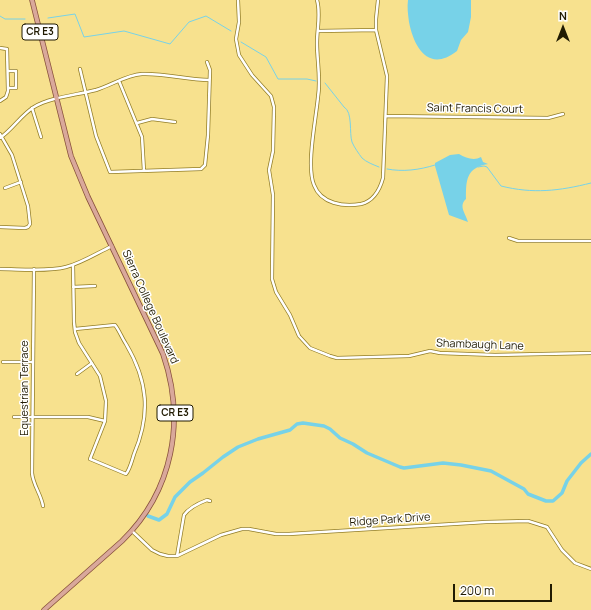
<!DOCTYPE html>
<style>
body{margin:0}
#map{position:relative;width:591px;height:610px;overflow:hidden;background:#f7e18e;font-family:Manrope,sans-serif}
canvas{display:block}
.north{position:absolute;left:543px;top:8px;width:40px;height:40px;-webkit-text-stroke:3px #fff;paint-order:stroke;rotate:0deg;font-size:11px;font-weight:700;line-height:16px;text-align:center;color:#211b02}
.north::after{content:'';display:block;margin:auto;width:14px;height:18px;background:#211b02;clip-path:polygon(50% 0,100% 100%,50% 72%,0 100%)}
.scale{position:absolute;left:453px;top:584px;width:99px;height:18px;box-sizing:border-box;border:2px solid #211b02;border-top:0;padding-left:5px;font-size:12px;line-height:14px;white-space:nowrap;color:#211b02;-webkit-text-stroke:3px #fff;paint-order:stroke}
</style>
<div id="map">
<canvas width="591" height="610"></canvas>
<div class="north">N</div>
<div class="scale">200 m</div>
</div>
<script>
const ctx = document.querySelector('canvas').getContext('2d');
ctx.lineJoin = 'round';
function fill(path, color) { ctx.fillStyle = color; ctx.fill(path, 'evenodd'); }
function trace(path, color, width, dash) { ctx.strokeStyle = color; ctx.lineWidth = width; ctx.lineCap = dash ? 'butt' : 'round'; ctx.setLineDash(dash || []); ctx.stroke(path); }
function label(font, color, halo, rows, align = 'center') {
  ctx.font = font + ' Manrope,sans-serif'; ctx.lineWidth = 3; ctx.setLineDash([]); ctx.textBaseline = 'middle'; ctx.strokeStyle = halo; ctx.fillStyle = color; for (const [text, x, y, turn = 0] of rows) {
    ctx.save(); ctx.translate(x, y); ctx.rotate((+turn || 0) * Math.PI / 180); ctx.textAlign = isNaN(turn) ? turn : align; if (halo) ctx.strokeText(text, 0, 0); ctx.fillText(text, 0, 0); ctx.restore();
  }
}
fill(new Path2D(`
 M408 0H471V17L468 32 461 40 457 51C429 73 414 48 409 22 408 15 407 7 408 0Z
 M459 154C466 158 474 161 481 157L483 162 488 164C466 168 466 180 466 199 458 206 466 214 468 222L449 215 435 166V163L450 155Z`), '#77d2e8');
trace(new Path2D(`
 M0 16 5 19H25
 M48 18 75 14 84 37 124 31 170 44 189 22 206 16 231 31
 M241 42 266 57 278 79H307L316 81
 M325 83 344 107C353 112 349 133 352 142 354 147 359 154 362 158 366 162 374 165 379 167
 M478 167 484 166 487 167 501 186C533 194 559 191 591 183
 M387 169C403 172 419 170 435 165`), '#77d2e8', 1);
trace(new Path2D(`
 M148 516 159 520 167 514 175 497 190 482 203 473 223 457 238 447 258 439 290 430 297 424 303 423 324 426 330 429 340 438 353 444 367 453 400 467 404 468 443 463 461 465 491 471 524 489 528 494 546 501H553L562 493 567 481 581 463 591 454`), '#77d2e8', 3.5);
const street = new Path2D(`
 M238 0 239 22 236 39 239 55 252 75 271 96 274 107 273 151 269 170 273 195 272 279 276 292 290 315 299 336 310 348 330 356 337 358 409 356 430 351 440 353 495 355 591 353
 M317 0C321 14 317 28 317 43 317 61 321 79 318 97 316 119 306 166 314 185 321 204 344 207 361 204 374 201 380 189 383 178L387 76 376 30V19L378 0
 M318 31 376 30
 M0 48 7 49 8 91 6 97 0 101
 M80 69 96 136 110 172 201 169 205 165 208 135 210 70 207 62
 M8 71H16V88H8
 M119 81 142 137 144 171
 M32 108 41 137
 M386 116 548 118 563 114
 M137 123 152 119 175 122
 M0 134 12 155 28 206 30 224 28 227 25 228 0 227
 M0 138C13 129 21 115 34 107 51 97 77 95 96 90 112 85 126 75 142 74 165 73 187 80 209 80
 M5 188 21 182
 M509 238 518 241H591
 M73 265 74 322 75 332 79 343 100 376 106 401 105 421 90 459 126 474C130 469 132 460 134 454 151 414 148 381 126 344 122 338 119 330 115 325L75 329
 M0 269C19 269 48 272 66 267 82 263 97 253 112 246
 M34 269 32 473C33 485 41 494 43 506
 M73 287 95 286
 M3 362H33
 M77 374 92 363
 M14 417H88L105 421
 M132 531 152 550 160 554 168 556H177L221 535 242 529H249L276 534H289L486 522 528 521 547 527 562 550 575 563 591 569
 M177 556 184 515C189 508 199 503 207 500L210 501`);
const primary = new Path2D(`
 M32 0 71 156 88 197 163 354C186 421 173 491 122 541L44 610`);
trace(street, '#927d27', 4);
trace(primary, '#88513b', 5.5);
trace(street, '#fff', 2.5);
trace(primary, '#d9a89b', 4);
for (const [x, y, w] of [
 [40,32,36],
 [175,413,36]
]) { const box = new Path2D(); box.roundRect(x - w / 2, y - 8, w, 16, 3); ctx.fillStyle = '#fff'; ctx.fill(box); trace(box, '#211b02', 1); }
label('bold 10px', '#211b02', null, [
 ["CR E3",40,32],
 ["CR E3",175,413]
]);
label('11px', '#211b02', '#fff', [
 ["Saint Francis Court",475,109,1],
 ["Sierra College Boulevard",150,307,66],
 ["Shambaugh Lane",480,345,2],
 ["Equestrian Terrace",25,388,-90],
 ["Ridge Park Drive",390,520,-4]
]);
</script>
